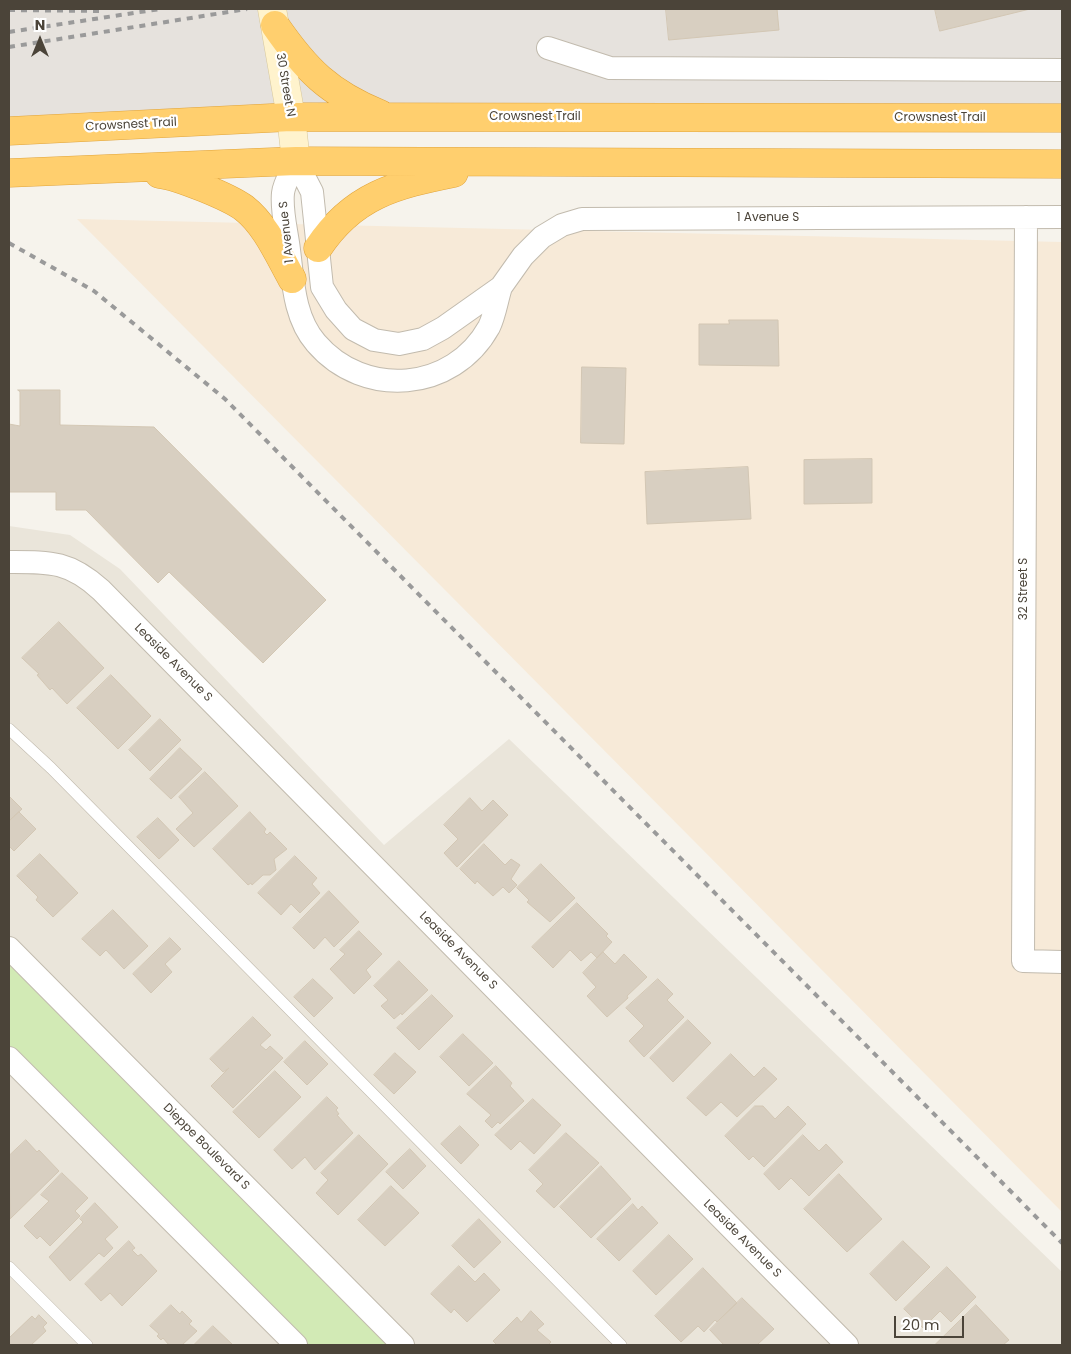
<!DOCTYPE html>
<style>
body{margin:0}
#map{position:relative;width:1071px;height:1354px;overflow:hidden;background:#f6f3ec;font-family:Poppins,sans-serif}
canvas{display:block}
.frame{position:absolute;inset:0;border:10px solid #4b4439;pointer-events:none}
.north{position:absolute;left:15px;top:15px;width:50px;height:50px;-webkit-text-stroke:4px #fff;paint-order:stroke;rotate:0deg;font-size:14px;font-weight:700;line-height:20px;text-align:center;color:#4b4439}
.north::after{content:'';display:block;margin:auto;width:18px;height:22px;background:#4b4439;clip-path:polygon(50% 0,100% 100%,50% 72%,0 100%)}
.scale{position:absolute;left:894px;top:1316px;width:70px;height:22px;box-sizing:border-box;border:2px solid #4b4439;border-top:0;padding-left:6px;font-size:15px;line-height:18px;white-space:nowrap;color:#4b4439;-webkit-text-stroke:4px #fff;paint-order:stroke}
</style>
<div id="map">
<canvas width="1071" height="1354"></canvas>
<div class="frame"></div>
<div class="north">N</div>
<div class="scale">20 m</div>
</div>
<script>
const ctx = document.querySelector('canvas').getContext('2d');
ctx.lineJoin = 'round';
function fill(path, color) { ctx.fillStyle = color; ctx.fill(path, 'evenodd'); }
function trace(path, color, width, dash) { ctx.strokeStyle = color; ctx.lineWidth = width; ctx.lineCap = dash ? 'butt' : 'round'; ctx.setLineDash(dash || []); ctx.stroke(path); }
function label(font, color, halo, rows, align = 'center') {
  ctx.font = font + ' Poppins,sans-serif'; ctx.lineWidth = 4.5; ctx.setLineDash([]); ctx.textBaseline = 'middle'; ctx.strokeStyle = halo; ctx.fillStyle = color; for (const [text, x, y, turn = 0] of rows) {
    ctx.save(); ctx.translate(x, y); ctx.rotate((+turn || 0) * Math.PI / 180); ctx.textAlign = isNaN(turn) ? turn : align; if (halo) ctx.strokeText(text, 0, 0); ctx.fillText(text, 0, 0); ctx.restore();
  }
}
fill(new Path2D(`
 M9 526 70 535 120 569 384 845 509 739 1062 1272V1345H9Z`), '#eae5da');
fill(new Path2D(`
 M77 219 1062 242V1212Z`), '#f7ead8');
fill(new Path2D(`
 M9 9H1062V119L9 131Z`), '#e6e2dd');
fill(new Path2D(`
 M9 948 403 1345H296L9 1058Z`), '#d2eab5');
const building = new Path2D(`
 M666 9H777L779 30 669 40Z
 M935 9H1030L940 31Z
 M729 320H778L779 366 699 365V324H729Z
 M582 367 626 368 624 444 581 443Z
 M18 390H60V425L154 427 326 600 263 663 169 572 158 583 86 510H56V492H9V424L20 426V392Z
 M872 459V503L804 504V460Z
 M748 467 751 519 647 524 645 472Z
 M59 622 104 668 67 704 52 688 50 690 37 675 39 674 22 658Z
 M111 675 151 716 118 749 77 708Z
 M160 719 181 740 150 771 129 750Z
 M180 748 202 769 171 799 150 779Z
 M205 772 238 806 194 847 176 829 193 813 179 797Z
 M9 796 22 809 9 821Z
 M470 798 482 811 493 800 508 815 457 867 444 853 458 839 444 825Z
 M19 812 36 829 14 851 9 846V822Z
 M250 812 266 829 264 832 267 835 270 832 287 849 274 859 276 870 270 875H263L252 885 251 883 248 885 213 849Z
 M158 818 179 840 159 859 137 837Z
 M484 844 505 865 511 859 520 865 511 879 517 885 509 893 503 887 493 896 477 881 475 884 460 869Z
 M40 854 78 893 53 917 36 900 38 897 17 876Z
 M295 856 317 878 312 884 320 893 300 913 291 904 281 915 258 893Z
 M541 864 575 898 550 922 527 902 529 900 517 888Z
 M329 891 359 922 334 947 325 937 314 949 293 928Z
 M577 903 608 934 606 936 612 942 597 958 591 952 581 961 570 950 553 968 532 947Z
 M113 910 148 946 124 969 106 950 100 956 82 939Z
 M359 931 382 954 366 970 371 977 354 994 330 969 345 954 340 950Z
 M170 938 181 949 165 964 172 972 151 993 133 974Z
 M603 952 615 964 624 954 647 977 627 996 628 998 607 1017 587 996 596 987 583 973Z
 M399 961 428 990 402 1015 401 1013 394 1019 381 1006 388 1000 374 986Z
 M313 979 333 998 314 1017 294 997Z
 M658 979 673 994 667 1000 684 1017 644 1057 629 1041 644 1026 626 1008Z
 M432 995 453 1016 419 1050 397 1028Z
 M253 1017 271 1035 260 1045 266 1050 270 1046 283 1058 233 1108 211 1086 229 1068 223 1072 210 1059Z
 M688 1020 711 1043 673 1082 650 1058Z
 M463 1034 493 1063 469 1086 440 1057Z
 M305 1041 328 1064 307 1085 284 1062Z
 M395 1053 416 1072 394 1094 374 1075Z
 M731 1054 754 1077 764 1067 777 1079 737 1117 721 1102 706 1116 687 1098Z
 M496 1066 512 1083 510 1086 524 1101 500 1124 498 1122 492 1128 485 1121 491 1115 467 1094Z
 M275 1071 301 1097 259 1138 233 1112Z
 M327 1097 338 1108 336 1110 339 1114 337 1115 353 1133 315 1170 305 1157 292 1169 274 1150Z
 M533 1099 561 1125 534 1154 520 1141 511 1150 495 1135Z
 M755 1106H763L775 1119 788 1106 806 1124 764 1167 753 1156 749 1160 725 1136Z
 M460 1126 479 1145 461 1164 441 1144Z
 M566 1133 599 1163 554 1208 536 1191 543 1184 529 1170Z
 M359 1135 388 1164 338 1215 316 1193 328 1180 321 1173Z
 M803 1135 819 1151 826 1144 843 1162 809 1196 791 1178 779 1190 764 1174Z
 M26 1140 37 1152 39 1150 59 1171 10 1219 9 1156Z
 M410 1149 426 1166 403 1189 386 1172Z
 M601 1166 631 1199 591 1238 560 1207Z
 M62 1173 88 1198 75 1211 80 1216 50 1246 40 1236 37 1239 24 1226 49 1201 41 1195Z
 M839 1174 882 1219 847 1252 804 1209Z
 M391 1186 419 1213 385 1246 358 1220Z
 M95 1203 118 1227 105 1239 113 1248 104 1257 99 1253 70 1281 49 1257 83 1222 80 1219Z
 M633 1204 638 1210 642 1206 658 1223 619 1261 597 1239Z
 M479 1219 501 1242 474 1268 452 1246Z
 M669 1235 693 1259 656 1295 633 1271Z
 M129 1241 135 1248 132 1250 138 1256 141 1254 157 1271 122 1306 110 1293 101 1301 85 1284Z
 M903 1241 930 1267 896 1301 870 1274Z
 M459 1266 475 1282 484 1273 500 1290 467 1322 454 1309 451 1313 431 1294Z
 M947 1267 976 1297 951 1322 940 1311 923 1328 904 1309Z
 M703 1268 737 1303 717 1322 715 1320 704 1332 698 1326 681 1342 655 1316Z
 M742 1298 774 1329 757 1345H724L710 1330Z
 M171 1305 180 1314 182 1311 192 1321 189 1324 197 1331 182 1345H169L163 1338 161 1340 157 1336 159 1334 150 1326Z
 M976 1305 1009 1340 1003 1345H935Z
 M531 1311 544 1324 537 1330 551 1342 548 1345H497L493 1341 517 1317 521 1322Z
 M39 1315 47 1323 43 1327 46 1331 31 1345H10L9 1338 32 1316 35 1319Z
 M213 1326 233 1345H194Z`);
fill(building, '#d8cfc1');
trace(building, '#d3c7b4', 1);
const lane = new Path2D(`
 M9 729 51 768 621 1345
 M9 1267 87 1345`);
const street = new Path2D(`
 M548 48 610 68 1062 70
 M296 161 312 192 322 287 336 310 353 329 374 340 399 344 423 339 443 328 501 287 523 256 542 237 562 225 582 219 1062 217
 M296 161C292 171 284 183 283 193 281 211 287 232 289 250 293 281 294 318 316 343 364 399 453 392 489 327 495 315 497 299 501 287
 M1026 217 1023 961 1062 962
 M9 562C50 562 69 561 101 590L847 1345
 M9 948 403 1345
 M9 1058 296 1345`);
const secondary = new Path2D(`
 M272 9 291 117 296 161`);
const highway = new Path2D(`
 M275 25C306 70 329 93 380 114
 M9 131 291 117 1062 118
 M9 173 296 161 1062 164
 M159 174C178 176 229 197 244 208 266 225 279 256 292 279
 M318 248C353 195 395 185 454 173`);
trace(lane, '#c2bbae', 12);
trace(street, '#c2bbae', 24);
trace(secondary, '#d6c79b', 29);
trace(highway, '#e0a43c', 29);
trace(lane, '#fff', 11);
trace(street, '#fff', 22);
trace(secondary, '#fff3cd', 28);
trace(highway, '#ffcf6e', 28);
trace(new Path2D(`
 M9 10 101 11
 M9 32 160 9
 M9 47 247 9
 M9 243 94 291 225 399 1062 1243`), '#9a9a9a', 4, [6, 6]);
label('12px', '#4b4439', '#fff', [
 ["30 Street N",285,85,80],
 ["Crowsnest Trail",535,117],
 ["Crowsnest Trail",940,118],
 ["Crowsnest Trail",131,125,-3],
 ["1 Avenue S",768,218],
 ["1 Avenue S",287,232,-96],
 ["32 Street S",1024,589,-90],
 ["Leaside Avenue S",173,663,45],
 ["Leaside Avenue S",458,951,45],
 ["Dieppe Boulevard S",206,1147,45],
 ["Leaside Avenue S",742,1239,45]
]);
</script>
